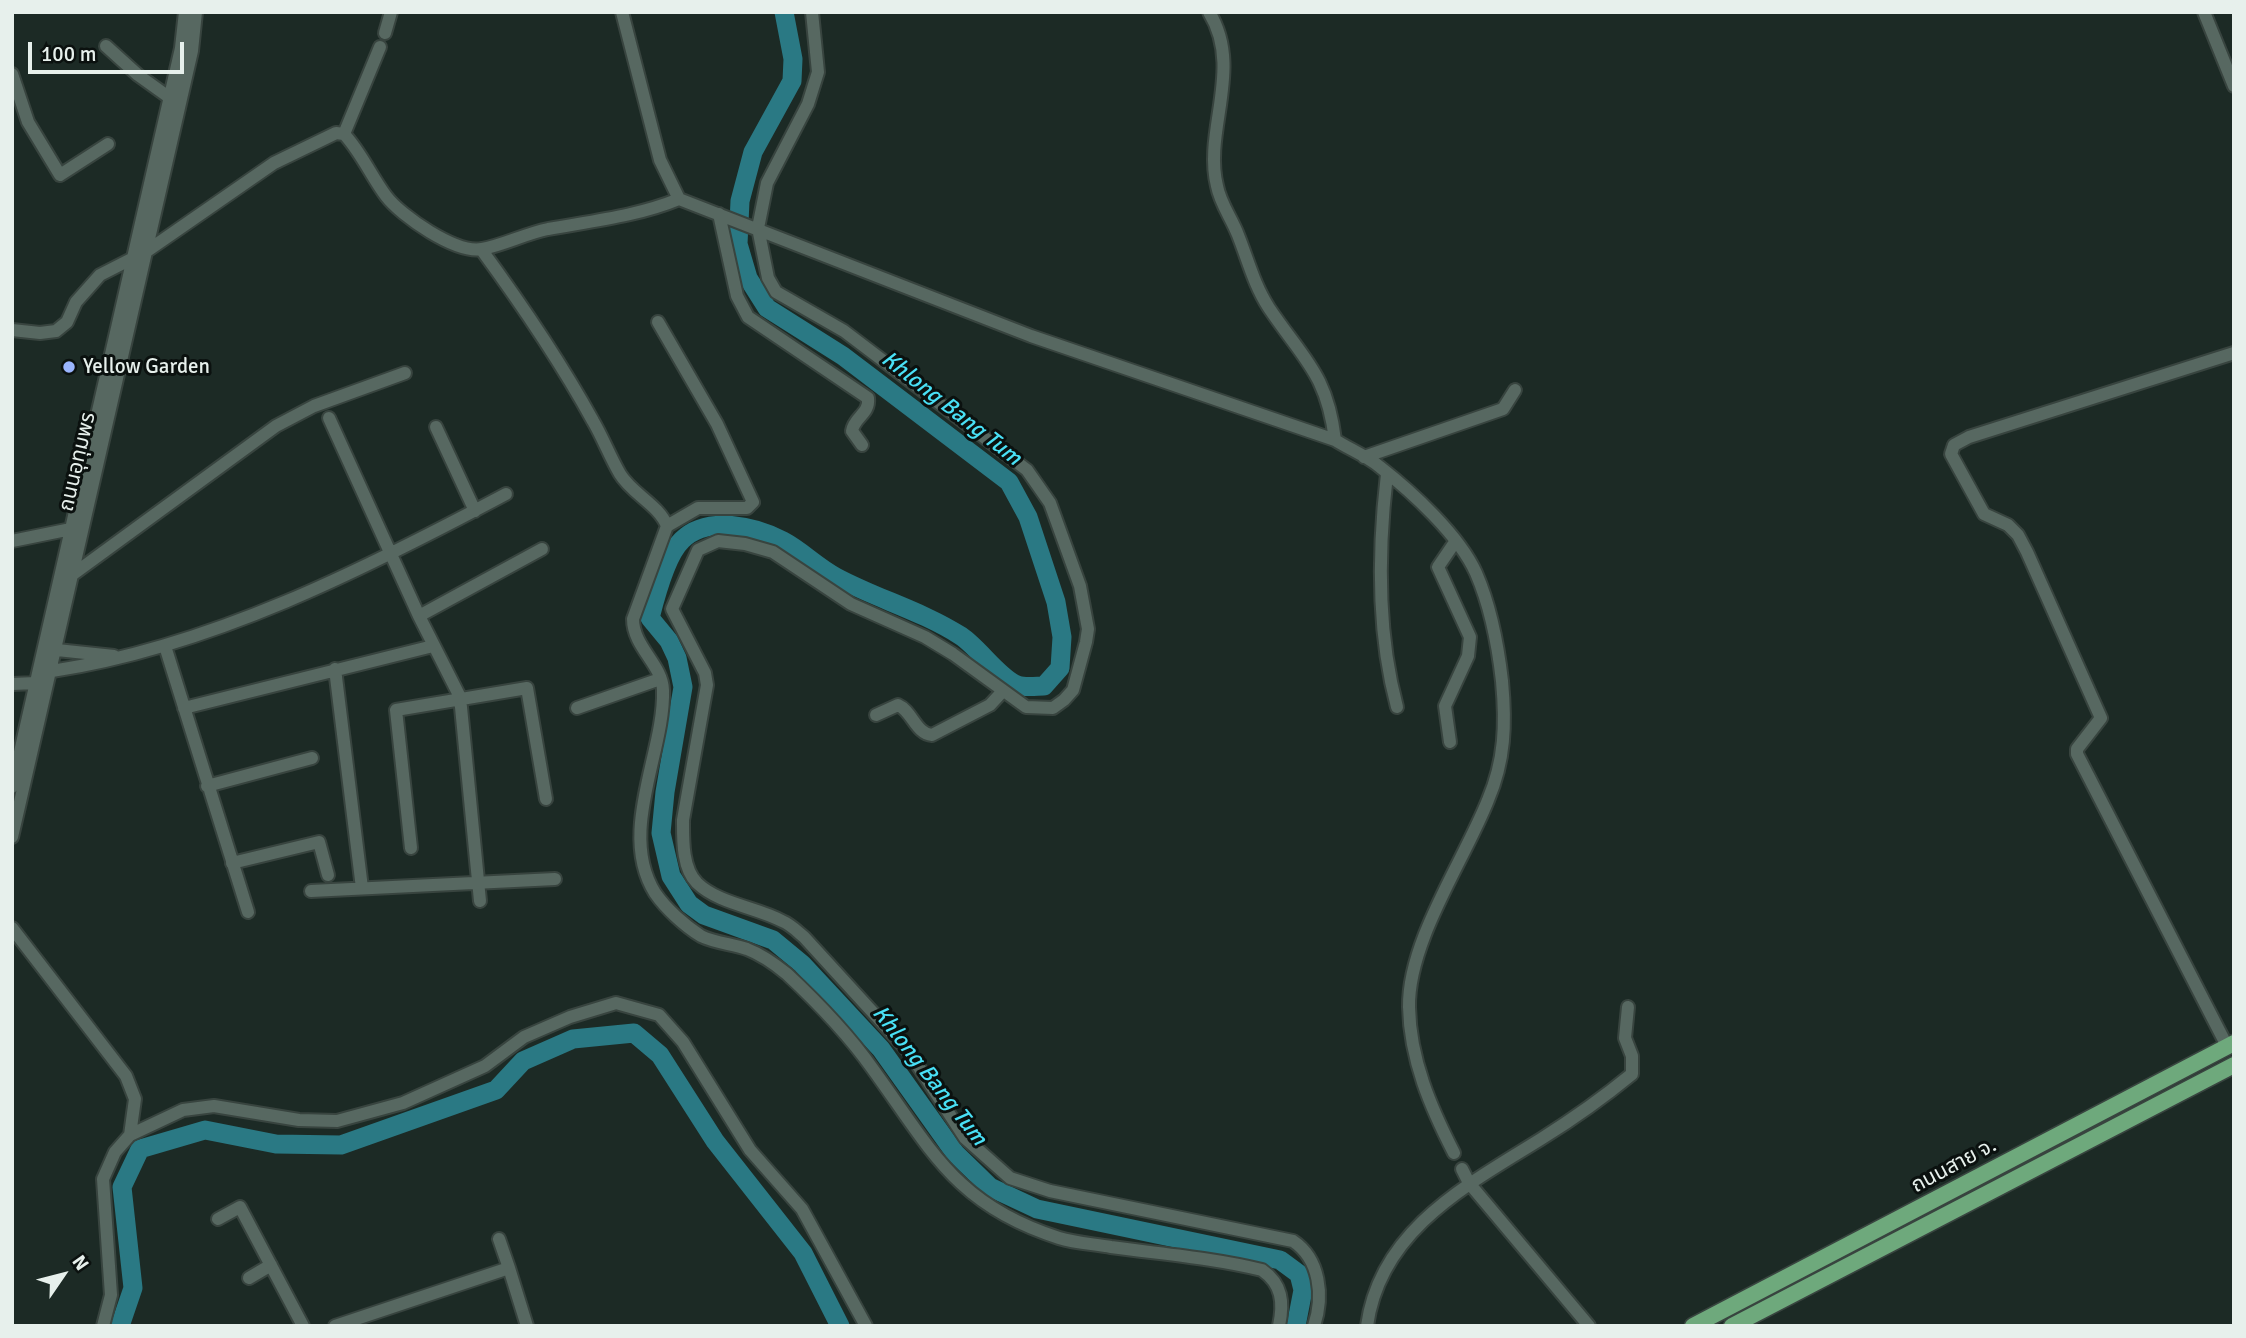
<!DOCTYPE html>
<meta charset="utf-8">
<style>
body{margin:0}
#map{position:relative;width:2246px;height:1338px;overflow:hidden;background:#1c2a25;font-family:Signika,sans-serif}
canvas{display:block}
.frame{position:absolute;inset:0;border:14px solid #e7f0ec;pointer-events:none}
.north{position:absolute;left:28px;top:1240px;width:70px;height:70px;-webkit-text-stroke:5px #0b110f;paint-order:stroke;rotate:55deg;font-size:19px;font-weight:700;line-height:28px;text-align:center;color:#e7f0ec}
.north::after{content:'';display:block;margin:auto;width:24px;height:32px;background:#e7f0ec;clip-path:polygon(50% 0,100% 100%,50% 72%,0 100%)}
.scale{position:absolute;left:28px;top:42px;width:156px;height:32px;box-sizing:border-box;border:4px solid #e7f0ec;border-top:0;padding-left:9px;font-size:21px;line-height:24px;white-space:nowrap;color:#e7f0ec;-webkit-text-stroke:5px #0b110f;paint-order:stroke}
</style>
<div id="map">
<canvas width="2246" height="1338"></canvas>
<div class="frame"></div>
<div class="north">N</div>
<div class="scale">100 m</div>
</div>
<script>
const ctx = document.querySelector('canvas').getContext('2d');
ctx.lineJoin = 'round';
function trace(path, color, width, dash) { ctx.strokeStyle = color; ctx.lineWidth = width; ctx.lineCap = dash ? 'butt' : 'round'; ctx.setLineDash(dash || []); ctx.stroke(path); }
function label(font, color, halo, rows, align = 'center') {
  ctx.font = font + ' Signika,"Noto Sans Thai",sans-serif'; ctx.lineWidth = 6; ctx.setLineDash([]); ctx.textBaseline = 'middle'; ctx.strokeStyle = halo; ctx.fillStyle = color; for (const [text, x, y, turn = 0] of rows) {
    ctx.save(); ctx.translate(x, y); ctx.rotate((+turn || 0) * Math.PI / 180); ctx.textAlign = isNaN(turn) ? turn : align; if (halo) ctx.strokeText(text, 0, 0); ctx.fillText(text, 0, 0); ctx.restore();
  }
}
trace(new Path2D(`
 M784 12 793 59 792 81 753 152 740 201 738 244 748 278 767 308 843 356 1009 482 1028 517 1056 602 1062 637 1060 668 1044 686C1037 686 1025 688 1017 685 999 678 979 648 961 636 922 611 877 599 836 577 817 567 802 551 783 541 755 526 707 515 682 540 667 554 655 598 650 618L669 641 677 658 683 687 665 792 661 833 671 876 689 904 704 915 773 940 802 964 881 1049 955 1153 990 1187 1037 1209 1280 1260 1299 1274 1303 1290 1296 1326
 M120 1326 133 1288 122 1187 140 1149 205 1130 276 1144 341 1145 496 1090 523 1061 573 1039 634 1033 660 1055 715 1141 803 1253 840 1326`), '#2a7984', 19);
const minor = new Path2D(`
 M622 12 660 160 679 199 1031 336 1335 440C1349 449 1367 456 1380 467 1412 492 1459 535 1476 573 1490 605 1498 646 1502 681 1506 724 1505 760 1488 800 1464 861 1408 941 1409 1007 1410 1060 1431 1108 1454 1153
 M812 12 818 72 808 104 767 183 758 228 768 278 776 292 844 331 1027 470 1050 503 1080 586 1088 629 1086 642 1073 690 1064 700 1053 708 1026 707 953 654 925 637 851 604 773 552 745 544 718 541 698 550 672 609 705 673 707 685 683 820C683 839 682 868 697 883 719 904 756 907 782 921 790 924 797 931 804 937L909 1052 965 1138 1010 1178 1050 1191 1293 1241C1320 1259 1324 1296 1314 1326
 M1209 12C1244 69 1203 130 1217 186 1220 203 1232 219 1238 235 1248 260 1254 285 1269 308 1304 360 1327 374 1335 440
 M2204 12 2234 86
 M385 33 391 12
 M106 46 138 75 170 98
 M12 74 28 122 60 175 108 144
 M344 134 380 47
 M719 214 737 296 748 317 868 398C870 414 854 417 852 431L862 445
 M481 249C522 305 560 361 593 421 603 438 610 457 620 474 632 494 659 505 667 526L633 619C633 647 662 664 663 690 665 752 617 832 655 893 666 909 685 926 701 936 715 943 733 944 747 949 760 954 776 965 787 974 818 1003 848 1034 872 1068 931 1149 955 1205 1059 1238 1075 1243 1094 1244 1111 1247 1161 1254 1213 1258 1262 1270 1282 1284 1284 1302 1279 1326
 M658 322 717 424 753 502 747 508H698L667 526
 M12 330 40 333 56 331 67 322 76 302 100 275 147 251 274 163 336 133 344 134C361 152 371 176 386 196 401 216 456 254 482 249 504 245 524 234 548 229 592 221 638 216 679 199
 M329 418 419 616 460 697 480 901
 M436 427 475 511
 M1364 457 1503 409 1515 390
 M1387 474C1378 550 1377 633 1397 707
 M12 541 71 529
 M72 575 276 426 314 406 405 373
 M419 616 542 549
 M165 646 248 912
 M57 650 114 656
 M335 669 362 888
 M52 671C211 647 365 569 506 494
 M12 684 36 683
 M184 708 433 646
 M577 708 660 679
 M876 715 898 705C912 711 916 734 932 735L990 705 1002 692
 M1450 742 1445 706 1468 656 1470 637 1438 567 1455 542
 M207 786 312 758
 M12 787 181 48 185 12
 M12 837 192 51 196 12
 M411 848 396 710 527 688 546 799
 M232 863 319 842 328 875
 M311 891 555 879
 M12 928 126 1076 135 1099 130 1135
 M2227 1046 2077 754V749L2101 718 2027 552 2018 535 2008 525 1984 514 1951 454 1954 445 1969 437 2234 353
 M1462 1169 1469 1183 1589 1326
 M218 1219 240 1207 303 1326
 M499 1239 509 1268
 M249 1278 271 1265
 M103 1326 111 1295 103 1179 115 1152 130 1135 183 1110 214 1106 299 1120 337 1121 403 1103 485 1066 524 1037 570 1017 616 1003 659 1015 683 1042 750 1150 802 1209 866 1326
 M335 1326 509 1268 527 1326
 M1367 1326C1380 1230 1467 1185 1541 1139 1573 1119 1604 1097 1632 1074V1056L1625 1038 1628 1007`);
const major = new Path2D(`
 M1693 1326 2234 1043
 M1732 1326 2234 1065`);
trace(minor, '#38443f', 16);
trace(major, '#38443f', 19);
trace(minor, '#576861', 12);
trace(major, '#6ea97c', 16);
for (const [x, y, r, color] of [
 [69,367,7,"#9ab5fd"]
]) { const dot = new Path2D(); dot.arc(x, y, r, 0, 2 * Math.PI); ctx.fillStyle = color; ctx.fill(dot); trace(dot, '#0b110f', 2.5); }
label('21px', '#e7f0ec', '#0b110f', [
 ["Yellow Garden",83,367]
], 'left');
label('21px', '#e7f0ec', '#0b110f', [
 ["ถนนอุทุมพร",78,462,-77],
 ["ถนนสาย จ.",1954,1166,-28]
]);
label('italic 23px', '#49e0f5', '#0b110f', [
 ["Khlong Bang Tum",951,409,38],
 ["Khlong Bang Tum",929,1076,52]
]);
</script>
